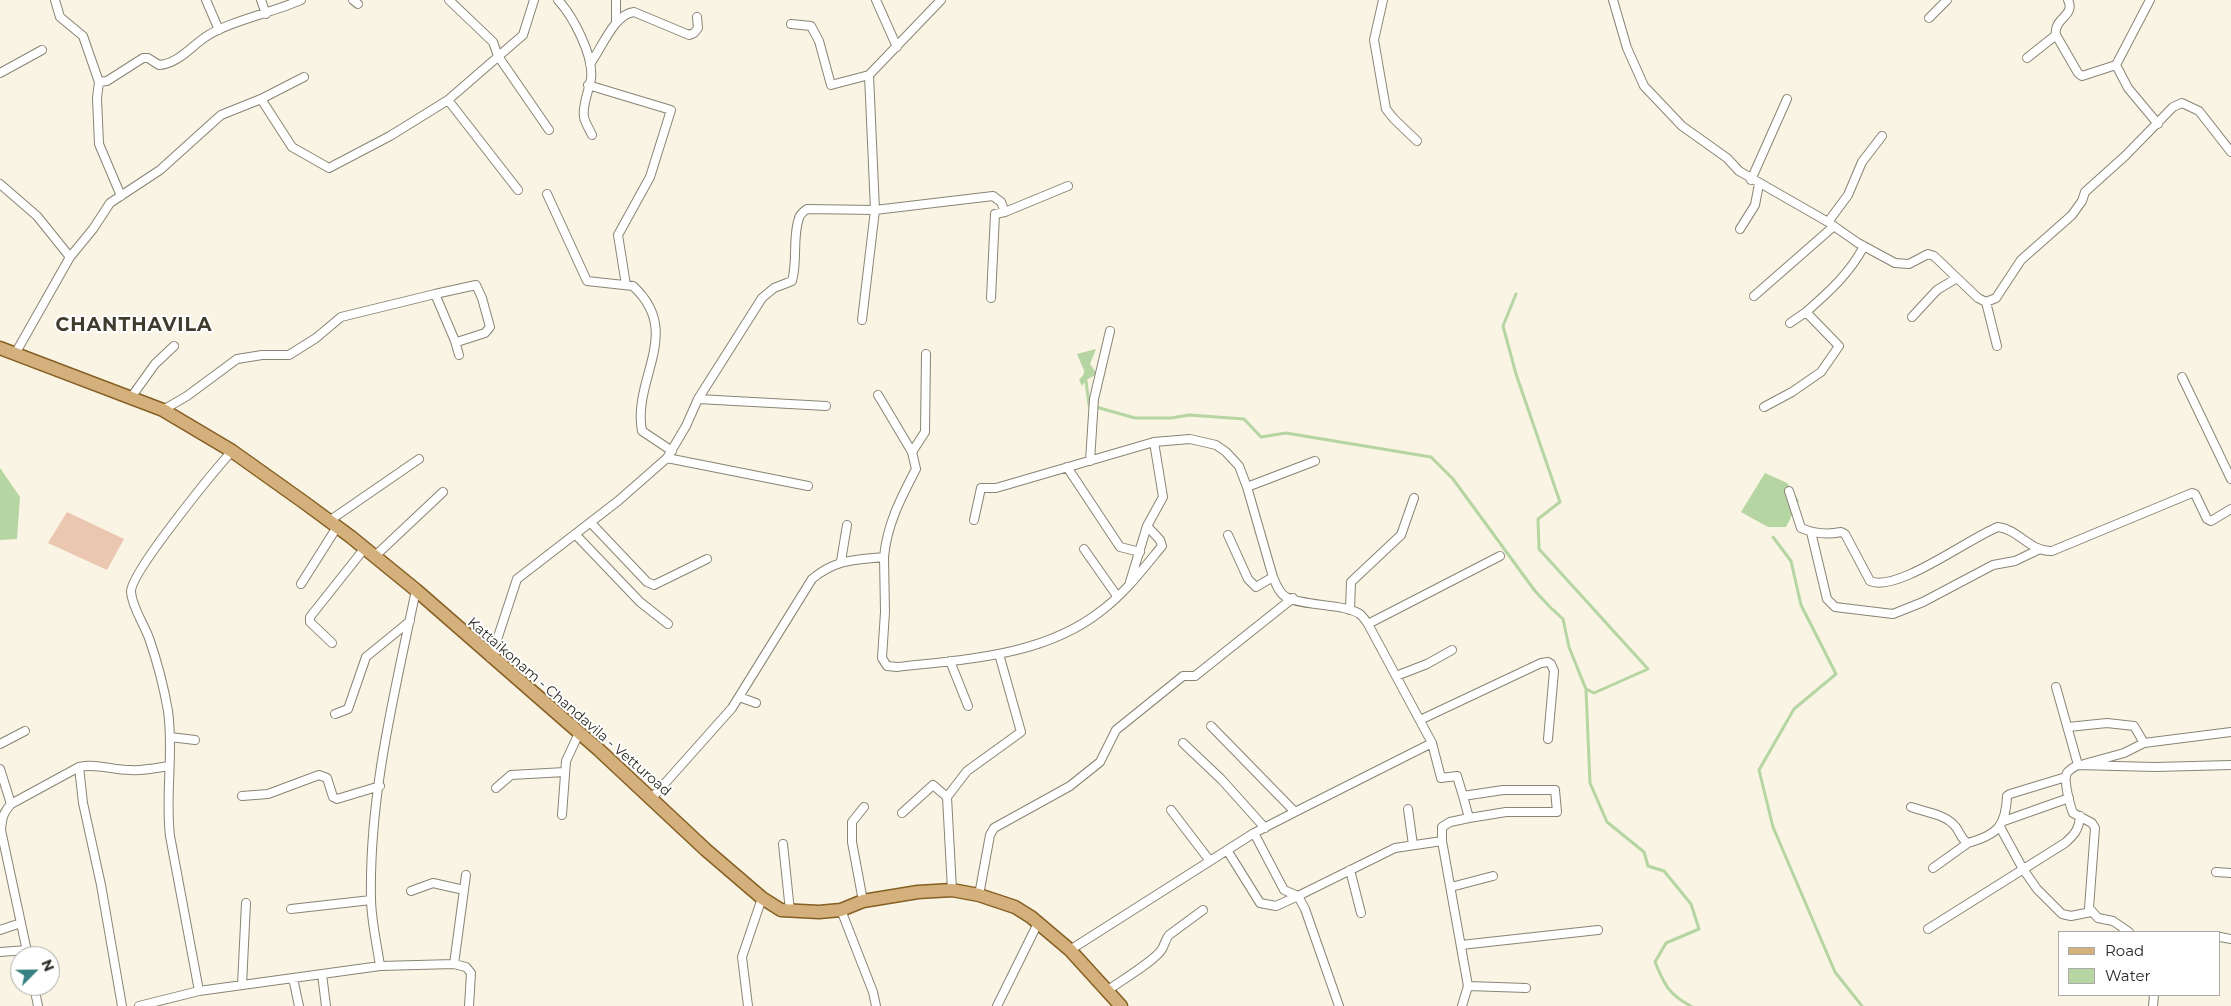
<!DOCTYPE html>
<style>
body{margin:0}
#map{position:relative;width:2231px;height:1006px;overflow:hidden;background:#f9f4e3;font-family:Montserrat,sans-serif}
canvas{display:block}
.legend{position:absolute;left:2058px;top:931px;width:162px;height:65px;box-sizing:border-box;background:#fff;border:1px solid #aaa9a7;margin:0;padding:6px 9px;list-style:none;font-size:15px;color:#2a2822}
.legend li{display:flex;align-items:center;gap:10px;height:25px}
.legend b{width:25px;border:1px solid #aaa9a7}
.north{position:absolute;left:10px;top:946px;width:50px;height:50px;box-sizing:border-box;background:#fff;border:1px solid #aaa9a7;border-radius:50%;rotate:67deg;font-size:14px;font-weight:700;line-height:20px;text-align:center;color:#2a2822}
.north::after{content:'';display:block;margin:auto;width:18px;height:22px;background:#388181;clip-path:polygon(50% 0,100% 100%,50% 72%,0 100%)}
</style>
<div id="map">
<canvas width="2231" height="1006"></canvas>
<ul class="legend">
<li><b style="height:6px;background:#d4b17c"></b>Road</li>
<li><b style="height:14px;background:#b5d5a2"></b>Water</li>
</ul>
<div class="north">N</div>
</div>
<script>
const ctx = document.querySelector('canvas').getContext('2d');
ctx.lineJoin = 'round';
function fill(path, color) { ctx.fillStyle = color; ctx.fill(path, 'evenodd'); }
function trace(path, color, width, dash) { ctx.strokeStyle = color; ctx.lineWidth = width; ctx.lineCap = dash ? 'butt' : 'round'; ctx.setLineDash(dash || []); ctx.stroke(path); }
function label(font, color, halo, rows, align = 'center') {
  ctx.font = font + ' Montserrat,sans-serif'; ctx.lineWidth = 4; ctx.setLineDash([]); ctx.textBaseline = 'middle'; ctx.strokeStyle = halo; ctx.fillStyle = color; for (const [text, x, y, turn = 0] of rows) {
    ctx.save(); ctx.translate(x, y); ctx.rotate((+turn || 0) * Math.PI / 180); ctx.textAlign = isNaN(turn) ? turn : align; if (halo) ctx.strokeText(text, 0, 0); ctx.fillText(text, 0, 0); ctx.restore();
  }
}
fill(new Path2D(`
 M67 512 124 539 107 570 48 543Z`), '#ebc6b0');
fill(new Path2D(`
 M1096 349 1090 364 1097 374 1086 380 1082 386 1079 380 1085 373 1077 354Z
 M0 468 20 497 17 539 0 540Z
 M1765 473 1787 483 1799 501 1786 527H1768L1741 512Z`), '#b5d5a2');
trace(new Path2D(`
 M1085 373 1089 405 1135 418H1171L1189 415 1244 419 1261 437 1286 433 1431 457 1453 479 1535 591 1551 608 1563 619 1569 647 1581 677 1586 689 1594 693 1648 669 1539 549 1538 519 1560 502 1516 374 1503 326 1516 294
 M1773 537 1791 561 1801 605 1836 674 1794 709 1759 770 1773 827 1835 972 1862 1006
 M1586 690 1590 783 1607 822 1644 852 1648 866 1664 871 1691 904 1699 929 1666 943 1655 962C1664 984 1669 995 1691 1006`), '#b5d5a2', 3);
const street = new Path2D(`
 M55 0 60 17 83 36 99 82 107 81 143 58H148L159 65C177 64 191 47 204 38 226 22 274 12 301 0
 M206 0 219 30
 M261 0 266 14
 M353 0 358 4
 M449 0 493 42 498 56 549 130
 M558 0C573 16 594 56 591 79 589 90 582 105 584 117 585 123 590 130 592 135
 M616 0V22
 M876 0 897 47
 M1383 0 1374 40 1386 109 1394 119 1417 141
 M1613 0 1627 48 1644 86 1682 126 1727 158 1739 171 1828 222 1858 243 1895 263 1909 264 1928 254 1934 256 1978 298 1986 302 1996 298 2021 260 2072 215 2082 201 2085 192 2125 156 2173 107 2182 103 2199 111 2231 152
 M2068 0C2076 16 2053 18 2056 35L2078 73 2082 76 2116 65 2128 88 2158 124
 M1929 18 1947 0
 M791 24 811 26 819 41 831 85 869 75
 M2027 58 2056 35
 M590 64C602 48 614 14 634 12L689 35 694 33 698 28 697 17
 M2116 65 2150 0
 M0 73 42 50
 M99 82 97 98 99 144 121 196
 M588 85 671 110 650 177 618 235 626 285
 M261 99 304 77
 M448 100 518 190
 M1751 180 1787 99
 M0 184 37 216 70 257
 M547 194 587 281 633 286C684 333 632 378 642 431L672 451
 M1828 222 1848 195 1862 162 1882 136
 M1740 229 1755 205 1759 184
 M1754 296 1834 226
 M991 298 995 214 1005 212
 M1986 302 1997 346
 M1912 317 1937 290 1957 278
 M862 320 875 210 993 196 1001 202 1005 212 1068 186
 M1790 323 1806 312
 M455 341 459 355
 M15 354 70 257 93 229 110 203 160 170 221 115 261 99 292 147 329 168 390 136 448 100 523 35 534 0
 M2182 377 2231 479
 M878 395 912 452
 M132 396 155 364 174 346
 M698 399 826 406
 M1764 407 1792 392 1821 372 1839 346 1806 312C1829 292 1850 273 1864 246
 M163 410 187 396 237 359 262 355H289L316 338 341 317 435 294 455 341 457 342 485 333 490 327 482 298 476 285 435 294
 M667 458 808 486
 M1090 461 1094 399 1110 331
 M1067 467 1120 547 1140 552
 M1247 487 1315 461
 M1789 491 1801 528C1815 534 1827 535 1841 532L1845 534 1870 581C1897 593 1969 538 1998 527 2018 529 2030 552 2052 551L2192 493 2195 494 2207 519 2211 521 2231 509
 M974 520 981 488H996L1154 442 1190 439 1216 445 1226 452 1239 466 1247 487 1273 577C1276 584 1279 593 1286 597 1305 607 1346 603 1361 615 1363 617 1366 621 1368 624L1432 743 1441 778 1457 776 1463 796
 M329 521 419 459
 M591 523 647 582 654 585 707 559
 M1811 532 1827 599 1835 607 1893 614 1923 602 1993 565 2015 561 2038 550
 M575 534 640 602 668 624
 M1228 535 1248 579 1256 587 1273 577
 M1084 549 1117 596
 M374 557 443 492
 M884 557 885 612 882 658 887 666 897 667C967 659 1044 656 1101 611 1125 593 1143 569 1162 546L1160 540 1147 526 1163 497 1154 442
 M841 561 847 525
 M1130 582 1147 526
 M301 584 337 527
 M1350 610 1351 582 1401 535 1414 498
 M1368 624 1500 556
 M332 643 310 622V617L364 549
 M491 658 517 579 618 501 667 458 686 426 698 399 762 298 774 288 792 281C798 260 792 238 799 218 800 214 803 212 807 209L875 210 869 75 941 0
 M950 661 968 706
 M1396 676 1427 664 1452 650
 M2056 687 2078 765C2074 767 2069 770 2067 773 2063 779 2070 806 2073 813L2092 823 2095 828 2089 908 2098 918 2113 921 2129 932
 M739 697 756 703
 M335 714 348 709 366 657 410 621
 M1420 720 1541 663 1548 662 1551 664 1554 671 1548 739
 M2068 727 2107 723 2134 726 2144 743 2231 732
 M170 737 195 740
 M1183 743 1222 780 1265 828
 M0 744 25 731
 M2084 764 2124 753 2144 743
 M2078 765 2155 767 2231 765
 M79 767 83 803 101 885 122 1006
 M0 769 11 804
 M496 788 511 775 565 772
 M242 796 268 794 319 775 327 778 333 797 337 799 380 786
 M651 799 732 708 812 579C836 559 855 560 884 557 887 524 901 498 916 469L912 452 925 432 926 354
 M1911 807C1925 812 1943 814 1953 824 1960 830 1960 839 1968 843 1997 835 2006 826 2007 796L2010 794 2066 777
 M1408 809 1413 845
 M1171 810 1210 861
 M1295 812 1432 743
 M902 813 933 785 947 797
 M562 815 566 761 579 733
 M2004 821 2069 798
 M2000 827 2023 869 2037 889 2062 914 2071 916 2091 912
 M1254 833 1284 890 1298 896
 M1442 841V827L1450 822 1469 818 1463 796 1503 790H1555L1557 812H1506L1469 818
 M783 844 790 911
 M1227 850 1260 903 1276 906 1298 896
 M1933 868 1968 843
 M1350 870 1361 913
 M2216 872 2231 873
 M1451 887 1493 876
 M952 890 947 797 967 771 1021 732 999 654
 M411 891 433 883 464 890
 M979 895 990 835 994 828 1070 786 1100 762 1116 730 1183 676H1195L1293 598
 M863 901 852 842V822L864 807
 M291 909 371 900
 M841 910 873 992 876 1006
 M1928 929 2065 843C2074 835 2079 830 2080 816
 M0 930 21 923
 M2220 937 2231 939
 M1461 945 1598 930
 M1070 950 1254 833 1295 812 1211 726
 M0 952 27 950
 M28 956 1 830C2 818 3 813 11 804L79 767C97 763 112 770 130 770 143 771 156 768 169 766
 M454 964 466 875
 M380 966C377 944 371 920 371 898 369 794 395 691 416 590
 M322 974 326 1006
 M293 978 299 1006
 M242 985 246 903
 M34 986 38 1006
 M1468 986 1526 988
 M1108 990C1119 982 1156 960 1162 949 1165 944 1165 940 1169 935L1203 910
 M199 991 170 836C165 795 174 753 168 711 164 688 157 661 149 638 144 624 132 607 131 592 130 573 215 470 232 451
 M139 1006 199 991 380 966 454 964 466 967 471 973 469 1006
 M748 1006 742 957 762 898
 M997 1006 1038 923
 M1339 1006 1305 909 1298 896 1395 848 1442 841 1468 986 1462 1006
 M2153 1006 2154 995`);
const primary = new Path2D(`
 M0 348 163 410 232 451 305 503 351 537 416 590 598 749 706 850 762 898 781 910 819 912 841 910 863 901 918 892 952 890 979 895 1015 907 1031 917 1070 950 1121 1006`);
trace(street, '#898475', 10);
trace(primary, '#865f23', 15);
trace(street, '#fff', 8);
trace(primary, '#d4b17c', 12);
label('14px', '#2a2822', '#fff', [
 ["Kattaikonam - Chandavila - Vetturoad",569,707,41]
]);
ctx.letterSpacing = '1px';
label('bold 19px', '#3f3b2d', '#fff', [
 ["CHANTHAVILA",134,325]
]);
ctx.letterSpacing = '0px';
</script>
